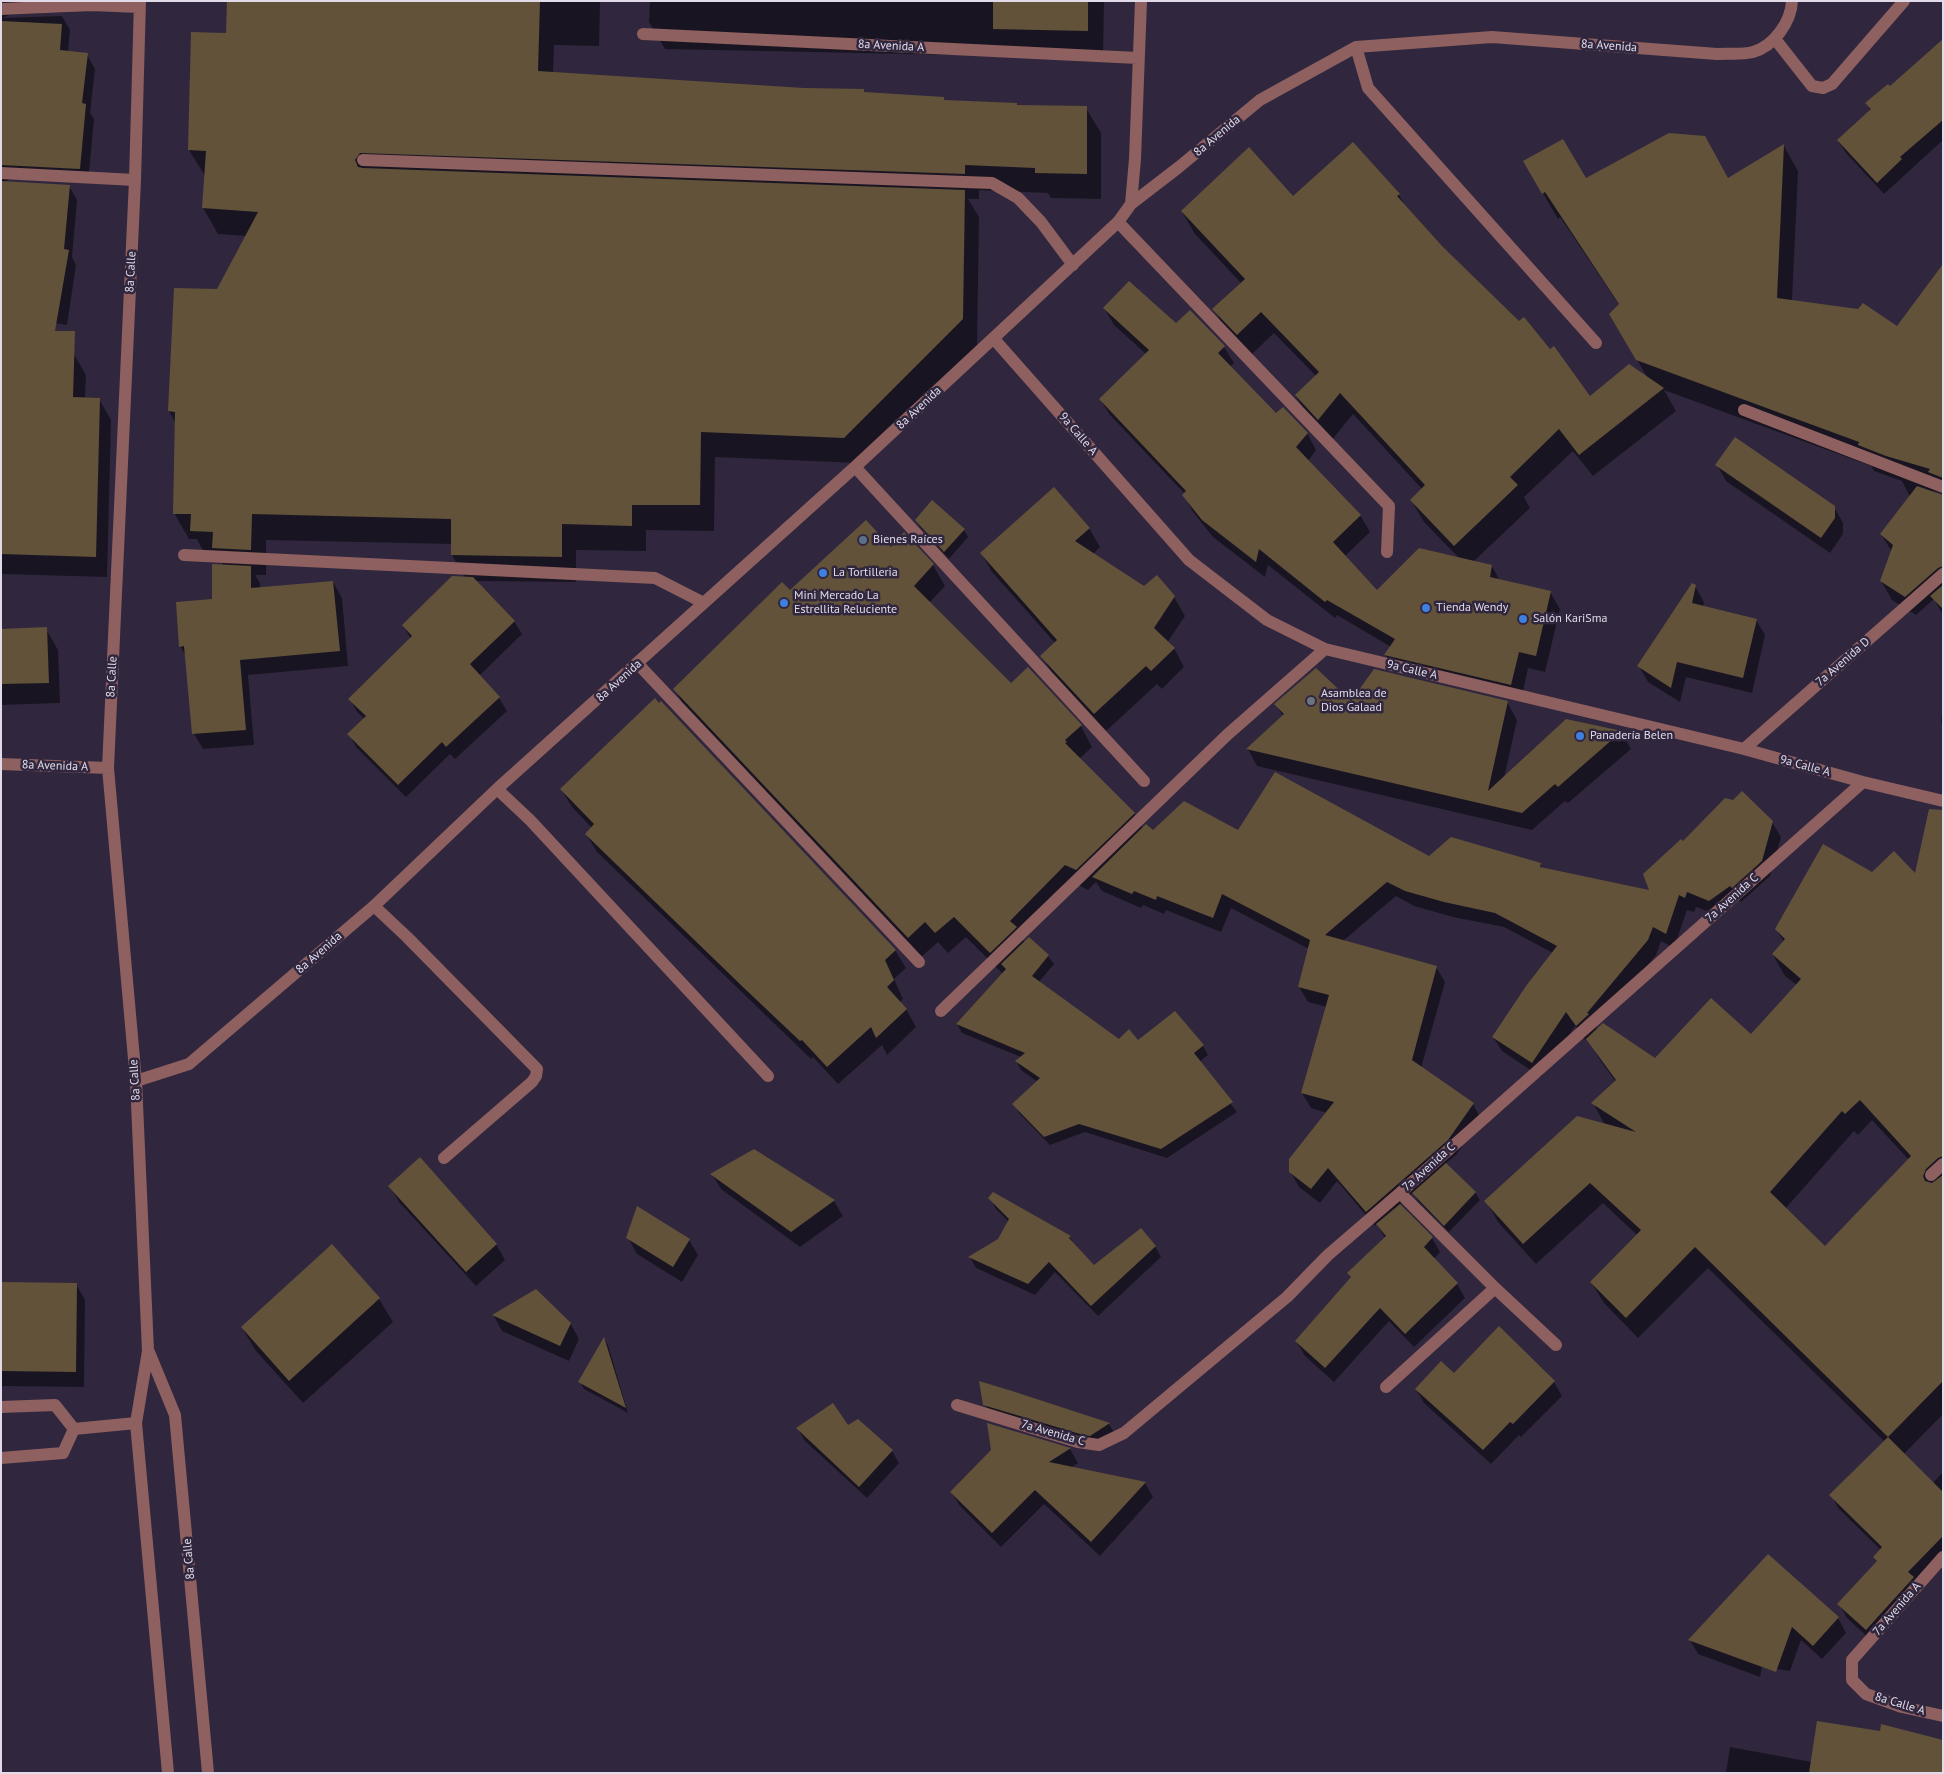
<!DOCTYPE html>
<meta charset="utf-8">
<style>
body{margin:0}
#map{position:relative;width:1944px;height:1774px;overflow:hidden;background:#30273e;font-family:"PT Sans",sans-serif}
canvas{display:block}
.frame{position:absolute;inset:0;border:2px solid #e0dae9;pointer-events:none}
</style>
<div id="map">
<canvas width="1944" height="1774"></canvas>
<div class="frame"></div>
</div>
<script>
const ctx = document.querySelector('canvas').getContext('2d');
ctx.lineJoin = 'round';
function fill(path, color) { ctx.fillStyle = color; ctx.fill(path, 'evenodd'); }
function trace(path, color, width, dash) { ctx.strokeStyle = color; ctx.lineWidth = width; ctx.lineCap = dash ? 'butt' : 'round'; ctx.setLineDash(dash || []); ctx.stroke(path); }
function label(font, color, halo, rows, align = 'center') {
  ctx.font = font + ' "PT Sans",sans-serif'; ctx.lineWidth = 5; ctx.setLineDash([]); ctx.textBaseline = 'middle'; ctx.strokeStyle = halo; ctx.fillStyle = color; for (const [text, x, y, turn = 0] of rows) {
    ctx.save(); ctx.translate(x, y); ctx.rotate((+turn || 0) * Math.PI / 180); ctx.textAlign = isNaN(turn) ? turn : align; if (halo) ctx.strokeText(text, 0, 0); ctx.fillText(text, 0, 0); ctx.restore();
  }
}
fill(new Path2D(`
 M1 1H72L71 12 9 15 2 18 62 16 70 30 68 52 87 55 95 69 90 113 94 119 88 183 10 179 3 183 69 186 77 200 72 257 76 265 67 325 1 314Z
 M228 1H600L599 46 554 45 553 73 804 89 864 91 866 94 943 98 945 101 1017 104 1018 106 1086 108 1101 133V199L1051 198 1048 193 979 190V199H968L979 217 977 345 859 463 715 457 714 531 646 530V551L576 550V582L475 581 514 621 522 634 479 676 499 698 507 711 455 759 450 754 406 797 356 747 349 734 365 719 357 712 350 699 411 639 403 625 465 578 452 555V544L266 540V575H255L260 583V589L333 582 342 598 348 666 248 675 254 745 203 749 194 734 186 656 180 646 213 600 224 566 219 557 206 556 197 539H189L174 513 176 424 169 411 218 290 247 236 218 234 203 208 205 176 189 150 227 34Z
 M650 1H1104L1103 58 665 49 649 22Z
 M1943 41V140L1884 194 1846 153 1838 141 1871 111 1867 103 1889 88Z
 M1784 146 1798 171 1792 301 1897 328 1943 266V494L1933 491 1932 493 1943 497V615L1934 599 1916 615 1892 600 1881 581 1892 552 1881 534 1910 497 1902 481 1874 471 1871 466 1664 390 1676 411 1593 476 1573 451 1524 497 1530 508 1473 562 1492 566 1500 581 1550 592 1560 609 1545 672 1528 668 1521 701 1395 671 1386 655 1391 647 1337 615 1335 618 1268 565 1265 577 1213 537 1193 512 1184 495 1185 494 1110 415 1100 399 1146 354 1114 325 1104 308 1176 325 1190 311 1224 347 1234 363 1230 367 1276 415 1307 433 1316 450 1308 461 1360 515 1370 532 1344 557 1377 591 1459 558 1424 522 1411 500 1422 489 1353 414 1331 441 1309 418 1296 396 1316 376 1274 333 1250 356 1226 331 1214 309 1242 284 1195 234 1182 212 1293 198 1399 195 1408 211 1441 247 1589 397 1648 379 1611 314 1620 306 1560 217 1558 219 1525 162 1585 180 1728 179Z
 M1 351 74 354 86 375 85 398 99 399 111 420 107 577 1 574Z
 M1717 465 1834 507 1843 523V534L1830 553 1726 481Z
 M916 520 964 530 968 537 949 559 921 528Z
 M1089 528 1100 547 1093 554 1144 587 1174 597 1185 616 1167 643 1174 648 1184 667 1162 689 1157 684 1105 732 1053 675 1042 656 1056 644 992 572 981 553Z
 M891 549 933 565 945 586 929 603 1011 685 1081 726 1092 747 1079 759 1134 813 1143 829 1153 832H1239L1429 858 1540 864 1542 868 1651 892 1683 843 1772 822 1781 837 1770 876 1741 902 1739 900 1718 915 1696 907 1694 912 1687 910 1674 948 1661 941 1656 955 1596 1027 1597 1030 1655 1060 1751 1036 1797 985 1785 976 1773 955 1784 942 1776 929 1872 874 1943 899V1414L1903 1455 1932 1484 1943 1472V1558L1917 1584 1921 1592 1874 1643 1847 1618 1839 1604 1878 1562 1875 1557 1881 1550 1839 1509 1831 1495 1885 1442 1708 1268 1638 1338 1604 1303 1591 1282 1637 1235 1603 1203 1536 1264 1498 1222 1486 1201 1605 1125 1593 1103 1616 1082 1600 1060 1587 1038 1585 1040 1575 1026 1541 1077 1502 1051 1493 1037 1553 953 1504 927 1453 917 1414 906 1396 896 1343 941 1436 967 1445 982 1421 1068 1473 1104 1481 1119 1456 1155 1445 1164 1475 1192 1480 1200 1449 1232 1418 1201 1413 1193 1399 1205 1432 1238 1440 1252 1434 1259 1457 1284 1465 1298 1414 1347 1389 1321 1334 1382 1305 1356 1296 1341 1351 1278 1348 1273 1385 1238 1377 1224 1375 1226 1337 1181 1320 1203 1299 1187 1290 1171 1327 1113 1311 1108 1302 1093 1327 1007 1308 1002 1299 987 1309 949 1231 908 1221 932 1166 910 1164 914 1143 905 1141 908 1102 891 1096 882 1088 890 1078 885 1023 940 1025 943 1048 956 1054 964 1039 982 1119 1041 1203 1046 1208 1055 1199 1062 1237 1112 1167 1158 1085 1132 1050 1145 1019 1113 1014 1104 1038 1082 1021 1070 1016 1061 1021 1057 962 1033 957 1024 1003 974 966 937 948 953 938 942 920 958 686 710 675 689 790 592ZM1872 1120 1909 1160 1825 1248 1785 1209 1854 1131 1858 1135Z
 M1695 586 1704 602 1703 607 1756 620 1765 635 1752 693 1686 677 1680 702 1648 682 1639 666Z
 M46 629 58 650 60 703 1 705V630Z
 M1507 702 1517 720 1504 778 1566 720 1621 732 1631 749 1568 803 1565 801 1532 830 1257 766 1248 749 1283 716 1276 705Z
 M1943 702V725L1941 722Z
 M561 789 895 950 906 968 894 979 903 999 899 1003 906 1009 916 1027 887 1055 882 1045 838 1084 813 1057 811 1059 597 852 586 834 592 828 572 807Z
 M754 1151 834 1201 843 1216 800 1247 721 1189 712 1174Z
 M390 1186 496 1244 505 1260 476 1286 399 1202Z
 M993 1193 1070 1237 1076 1248 1094 1267 1155 1246 1161 1257 1098 1316 1055 1272 1035 1295 976 1268 970 1257 999 1240 1009 1222 996 1209 990 1198Z
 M628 1238 689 1240 698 1255 682 1282 637 1254Z
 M1 1283 76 1284 85 1300 84 1387 1 1386Z
 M535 1291 570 1323 579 1339 569 1361 502 1331 494 1316Z
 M379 1299 393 1322 303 1403 256 1351 242 1328Z
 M604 1339 608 1345 628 1413 584 1389 580 1382Z
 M1454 1375 1554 1382 1562 1396 1521 1437 1519 1435 1491 1464 1424 1403 1416 1389Z
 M981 1383 1109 1424 1118 1439 1100 1451 994 1420 985 1404Z
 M858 1420 892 1451 899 1463 867 1498 805 1441 798 1429 848 1427Z
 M988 1424 1070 1449 1078 1463 1071 1468 1145 1483 1153 1497 1100 1556 1044 1504 1001 1547 960 1506 951 1492 993 1450Z
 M1838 1618 1846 1633 1822 1659 1801 1640 1790 1671 1762 1667 1760 1677 1698 1654 1690 1640Z
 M1730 1747 1812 1762 1943 1773H1726Z`), '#0007');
fill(new Path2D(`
 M227 1H540L538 71 804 88 864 89V92L944 97V100L1017 103V105L1087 106V174L1035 173V168L965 165V174L360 153 355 160 358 167 363 168 965 190 963 319 844 438 701 432 700 505H632V526L562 524V557L451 555V519L252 514 251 550 212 548 213 532 190 531 191 514H173L175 412 168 411 174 288 217 289 258 212 202 208 206 151 188 150 191 32 226 33Z
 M993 1H1088V31L993 29Z
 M1 21 62 24 60 50 88 53 82 103 86 104 80 169 1 165Z
 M1943 39V120L1900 157 1902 159 1877 183 1837 140 1871 109 1865 103 1888 84 1890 86Z
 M1669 133 1705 136 1728 178 1784 144 1777 298 1858 309 1863 303 1897 326 1943 264V478L1928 472 1930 469 1886 456 1858 445 1859 442 1636 360 1609 314 1619 304 1545 192 1542 194 1523 161 1563 139 1586 178Z
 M1353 142 1400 194 1397 196 1442 246 1519 321 1524 317 1550 349 1554 346 1590 396 1629 364 1664 388 1579 455 1559 429 1510 477 1518 485 1454 546 1410 500 1425 485 1340 393 1318 420 1295 395 1319 372 1261 312 1237 335 1212 309 1245 279 1181 211 1249 147 1293 196Z
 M1 181 70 185 64 249 69 250 55 331H75L73 397 100 398 96 557 1 554Z
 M1129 281 1176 323 1190 310 1225 346 1218 353 1276 413 1283 407 1308 433 1296 447 1361 515 1333 542 1377 590 1419 548 1492 565 1490 577 1551 591 1536 656 1519 652 1511 685 1384 655 1395 639 1327 600 1325 602 1259 549 1256 562 1202 520 1182 495 1186 491 1099 399 1149 350 1103 308Z
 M1735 437 1835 506V518L1821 538 1715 465Z
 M1917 486 1943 495V566L1938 568 1905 597 1880 581 1893 545 1880 534Z
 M1054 487 1090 528 1075 541 1144 586 1157 575 1175 596 1154 628 1175 648 1151 671 1146 666 1094 714 1040 656 1057 640 980 553Z
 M932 500 965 529 944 552 915 520Z
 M866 520 891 547 904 532 934 564 914 586 1011 683 1028 667 1082 725 1065 740 1067 742 1065 743 1135 813 1076 870 1065 865 1010 921 1017 927 990 953 954 917 935 933 925 922 908 938 673 689 782 582 790 590Z
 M212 564 251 566V588L333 581 340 651 240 660 246 730 192 734 184 646 179 647 176 602 212 599Z
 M452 576 473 577 515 621 470 664 500 697 446 747 442 742 398 785 347 734 366 716 348 699 412 636 402 625Z
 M1692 583 1696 585 1692 603 1757 619 1743 678 1677 662 1671 688 1637 666Z
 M1943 585V609L1930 596Z
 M47 627 49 683 1 684V629Z
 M1316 668 1351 701 1374 669 1508 701 1488 791 1566 719 1622 731 1558 787 1555 784 1522 813 1246 749 1284 714 1274 704Z
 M655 698 659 703 661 701 896 950 885 960 894 980 887 987 907 1009 876 1038 871 1027 827 1067 802 1040 800 1041 744 988 585 834 594 824 560 789Z
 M1275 772 1429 856 1451 837 1541 863 1540 867 1649 890 1643 874 1681 839 1683 841 1725 798 1733 800 1742 791 1773 821 1762 861 1732 888 1730 886 1709 901 1687 892 1685 898 1679 895 1666 934 1653 927 1648 940 1587 1013 1589 1014 1576 1026 1566 1012 1532 1063 1492 1037 1526 986 1557 946 1495 913 1444 902 1405 891 1387 882 1325 935 1437 966 1412 1060 1474 1103 1448 1140 1366 1212 1328 1168 1311 1189 1289 1172V1159L1334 1102 1301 1093 1329 995 1298 987 1310 940 1222 894 1213 918 1157 896 1156 900 1134 891 1132 894 1092 877 1146 824 1153 830 1184 801 1238 830Z
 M1929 809 1943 810V1156L1938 1158 1926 1169 1923 1176 1925 1181 1932 1183 1943 1175V1381L1888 1437 1695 1247 1626 1318 1590 1282 1641 1230 1590 1183 1523 1244 1484 1201 1577 1116 1636 1132 1591 1103 1616 1080 1586 1039 1603 1023 1655 1058 1711 998 1751 1034 1801 979 1772 954 1785 939 1775 929 1823 844 1872 872 1894 851 1915 873ZM1860 1100 1911 1156 1825 1246 1770 1192 1842 1111 1845 1114Z
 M1029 937 1049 955 1032 976 1119 1039 1129 1029 1138 1040 1175 1011 1204 1045 1194 1053 1233 1102 1161 1149 1079 1124 1044 1137 1012 1104 1040 1078 1015 1061 1025 1053 956 1024 1006 969 1001 964Z
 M754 1149 835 1200 791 1232 710 1174Z
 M420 1157 497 1244 466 1272 388 1186Z
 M1446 1163 1476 1192 1444 1226 1412 1193Z
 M993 1192 1071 1236 1069 1238 1094 1265 1141 1228 1156 1246 1091 1306 1049 1262 1028 1284 968 1257 998 1239 1009 1219 988 1198Z
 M1400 1204 1433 1237 1424 1247 1458 1283 1405 1334 1380 1308 1325 1368 1295 1341 1351 1277 1347 1273 1386 1236 1376 1224Z
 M637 1206 690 1239 673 1267 626 1238Z
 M332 1244 380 1298 289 1381 241 1327Z
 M1 1282 77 1283 76 1372 1 1371Z
 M536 1289 571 1323 560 1346 492 1315Z
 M1499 1326 1555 1381 1513 1424 1510 1422 1483 1450 1415 1389 1441 1361 1454 1373Z
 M604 1337 626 1408 578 1382Z
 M979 1381 1012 1391 1110 1423 1090 1436 1080 1434 983 1405Z
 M833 1403 848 1425 858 1419 893 1450 859 1487 796 1428Z
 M987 1423 1071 1448 1049 1462 1146 1482 1091 1542 1035 1490 992 1533 950 1492 991 1450Z
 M1888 1437 1943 1492V1536L1908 1572 1914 1577 1866 1630 1837 1604 1877 1561 1873 1557 1882 1547 1829 1495Z
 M1768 1554 1839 1617 1813 1646 1792 1627 1776 1672 1688 1640Z
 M1817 1721 1880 1731 1881 1724 1943 1740V1773H1809Z`), '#62523a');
trace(new Path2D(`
 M140 1 135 180 108 768 136 1081 148 1351 136 1423 168 1773
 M1 9 92 5 139 7
 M643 34 1138 58
 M1775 39 1812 86 1823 88 1832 84 1904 1
 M1356 47 1368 88 1596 343
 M363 160 992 183 1018 198 1041 222 1073 265
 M1 173 135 180
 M1131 204 1135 159 1141 1
 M1118 222 1389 506 1387 552
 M994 339 1189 560 1267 620 1325 649 1744 749 1863 782 1943 801
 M1744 410 1943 487
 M855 467 1144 781
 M184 555 655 578 704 603
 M638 664 919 962
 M1744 749 1943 574
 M1 764 108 768
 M497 789 530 820 768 1076
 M374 906 407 937 537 1069 536 1076 532 1082 444 1158
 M941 1011 1227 735 1325 649
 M136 1081 189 1064 374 906 497 789 855 467 1118 222 1131 204 1179 167 1260 100 1356 47 1492 37 1717 54C1728 53 1742 55 1753 52 1774 46 1791 22 1792 1
 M1931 1175 1943 1164
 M1400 1193 1495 1288 1556 1345
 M149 1352 175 1415 208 1773
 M1386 1387 1495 1288
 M957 1405 1078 1442 1099 1445 1124 1433 1287 1297 1328 1255 1400 1193 1863 782
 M1 1407 55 1405 74 1429
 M74 1429 136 1423
 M1 1458 63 1453 74 1429
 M1943 1557 1852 1660V1680L1866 1694 1902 1707 1943 1716`), '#8e605f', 12);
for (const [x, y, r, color] of [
 [863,540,5,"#5c6f8a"],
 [823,573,5,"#3f7fe0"],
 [784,603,5,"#3f7fe0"],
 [1426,608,5,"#3f7fe0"],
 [1523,619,5,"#3f7fe0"],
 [1311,701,5,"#6b7280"],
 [1580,736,5,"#3f7fe0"]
]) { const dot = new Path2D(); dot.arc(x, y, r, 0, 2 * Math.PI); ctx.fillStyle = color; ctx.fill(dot); trace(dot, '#30273e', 2); }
label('12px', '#e0dae9', '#30273e', [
 ["8a Avenida A",891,46,3],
 ["8a Avenida",1609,46,4],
 ["8a Avenida",1217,136,-40],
 ["8a Calle",131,272,-87],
 ["8a Avenida",919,408,-43],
 ["9a Calle A",1078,434,49],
 ["7a Avenida D",1843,662,-41],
 ["9a Calle A",1412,670,13],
 ["8a Calle",112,677,-87],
 ["8a Avenida",619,681,-42],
 ["8a Avenida A",55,766,2],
 ["9a Calle A",1805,766,15],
 ["7a Avenida C",1732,898,-42],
 ["8a Avenida",319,953,-41],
 ["8a Calle",135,1080,-94],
 ["7a Avenida C",1429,1167,-42],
 ["7a Avenida C",1053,1433,16],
 ["8a Calle",189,1559,-95],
 ["7a Avenida A",1897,1609,-49],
 ["8a Calle A",1900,1704,17]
]);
label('12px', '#e0dae9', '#30273e', [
 ["Bienes Raíces",873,540],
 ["La Tortilleria",833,573],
 ["Mini Mercado La",794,596],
 ["Estrellita Reluciente",794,610],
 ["Tienda Wendy",1436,608],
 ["Salón KariSma",1533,619],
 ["Asamblea de",1321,694],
 ["Dios Galaad",1321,708],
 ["Panadería Belen",1590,736]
], 'left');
</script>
